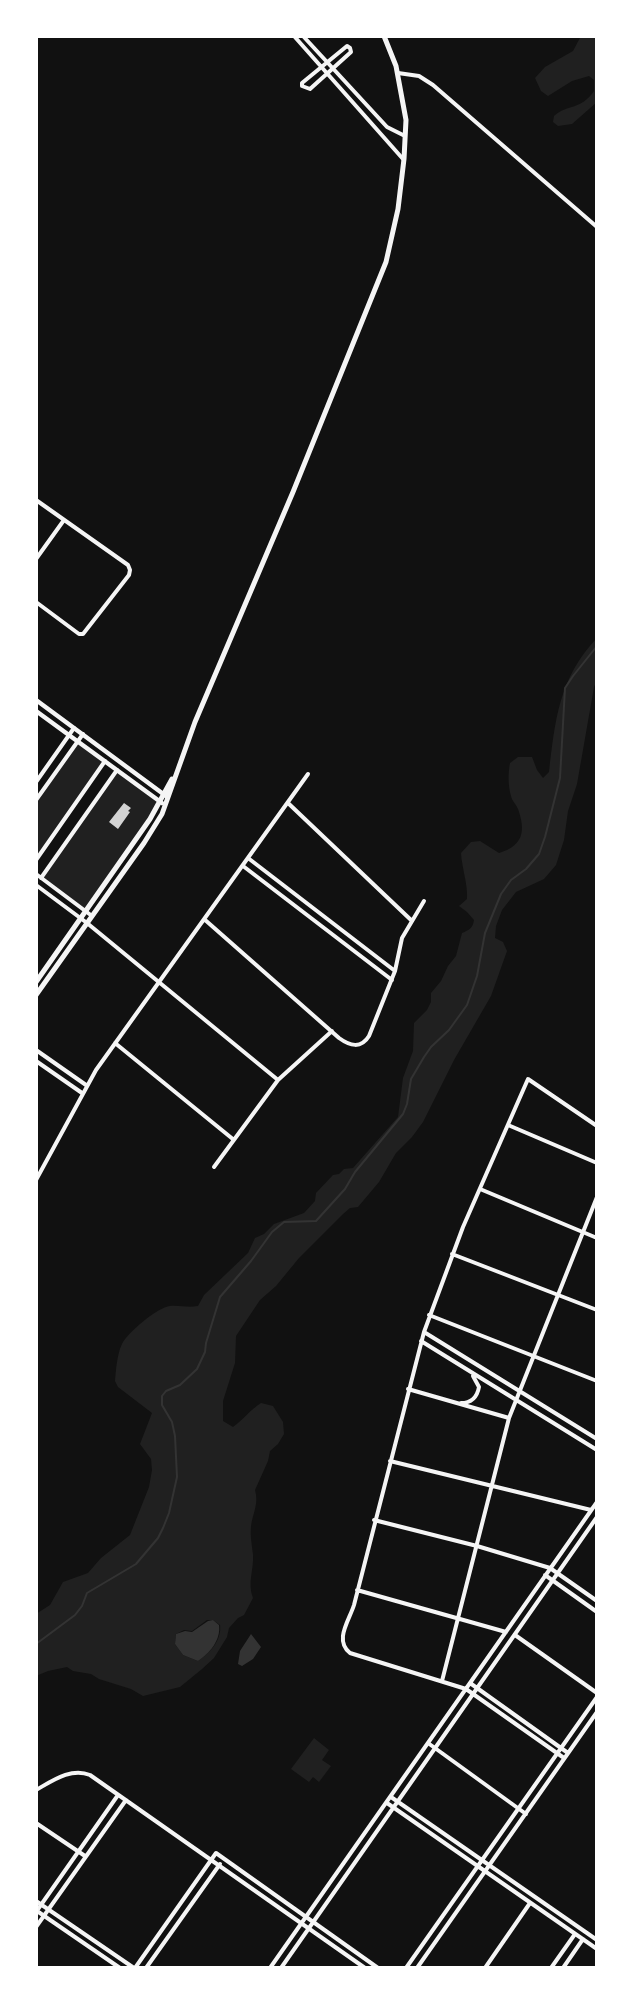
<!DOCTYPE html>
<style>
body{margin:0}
#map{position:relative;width:633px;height:2004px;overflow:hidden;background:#111;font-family:Inter,sans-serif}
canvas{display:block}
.frame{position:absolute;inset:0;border:38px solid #fff;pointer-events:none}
</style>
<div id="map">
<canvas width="633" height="2004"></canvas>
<div class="frame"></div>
</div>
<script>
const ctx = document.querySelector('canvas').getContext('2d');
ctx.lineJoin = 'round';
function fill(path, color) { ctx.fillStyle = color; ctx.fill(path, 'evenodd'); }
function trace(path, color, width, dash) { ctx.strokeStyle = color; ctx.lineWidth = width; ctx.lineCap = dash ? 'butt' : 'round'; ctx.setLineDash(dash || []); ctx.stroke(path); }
fill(new Path2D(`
 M581 36H597V102L572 124 558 126 553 122 554 116C569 103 580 111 594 91V80L589 76 572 81 548 96 541 91 535 78 545 67 573 51Z
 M597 638V680L594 687 577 784 568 811 564 840 556 865 544 879 516 892 502 910 496 926 495 938 503 942 507 951 491 996 454 1060 423 1122 412 1137 396 1153 379 1182 358 1207 350 1208 343 1214 299 1258 276 1286 260 1300 236 1336 235 1363 223 1401V1421L233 1427C243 1420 250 1410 261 1403L273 1406 283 1422 284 1434 278 1444 270 1451 268 1461 255 1490C259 1504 253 1512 251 1526 250 1537 252 1545 253 1555 254 1570 247 1583 253 1598L244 1615 238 1618 229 1628 227 1637 214 1658 202 1669 180 1687 143 1696 131 1689 99 1679 91 1674 73 1671 67 1667 48 1671 36 1676V1614L50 1605 63 1582 88 1573 101 1558 130 1535 149 1487 152 1470 151 1459 140 1444 152 1413 118 1387 115 1381C116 1370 117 1354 122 1344 127 1333 158 1307 170 1306 180 1305 187 1308 198 1306L204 1295 248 1253 255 1238 264 1234 274 1224 304 1213 315 1201 316 1193 333 1175 339 1174 344 1169 353 1168 398 1117 403 1078 413 1051 414 1023 427 1010 431 1002V993L441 981 448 966 456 956 462 933C469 930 473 928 474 920L467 912 459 906 467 899C468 884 462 869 461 853L471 842 480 841 499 853C523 846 526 831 518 809 516 804 512 801 511 796 508 786 508 773 510 763L518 757H532L537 770 543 778 549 772C555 720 559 678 597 638ZM207 1620H213L220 1625C222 1640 210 1653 198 1661L183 1655 175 1644 176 1634 184 1630 192 1631Z
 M78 741 105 761 36 860V800Z
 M117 770 160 801 85 911 41 878Z
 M314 1738 329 1750 322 1760 331 1766 319 1782 313 1777 309 1782 291 1769Z`), '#202020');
fill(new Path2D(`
 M213 1620 219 1625C221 1640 210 1653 198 1661L183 1655 175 1644 176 1634 185 1631 192 1632 208 1621Z
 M251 1634 261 1647 253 1659 242 1666 238 1664 240 1651Z`), '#333');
trace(new Path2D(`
 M36 1644 75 1615 82 1606 87 1593 136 1564 158 1538 163 1528 169 1513 177 1477 175 1436 172 1422 162 1405V1396L166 1391 180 1385 197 1369 205 1352 206 1343 220 1297 251 1261 272 1232 284 1222 316 1221 345 1189 355 1172 403 1114 407 1104 411 1079 424 1057 431 1047 449 1030 467 1005 477 976 485 933 501 894 511 880 526 869 539 854 545 837 560 778 565 688 573 676 597 646`), '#333', 2);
fill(new Path2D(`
 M124 803 131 808 128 811 130 812 118 829 109 822Z`), '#d3d3d3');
trace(new Path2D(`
 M294 36 403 159
 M303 36 387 127 405 136
 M347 46 350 48 351 52 310 89 302 86V83Z
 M398 73 419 76 433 85 597 227
 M36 500 128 565 130 570 129 575 83 634H79L36 602
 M36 559 64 520
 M36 782 74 728
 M36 800 83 734
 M288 803 411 920
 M248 858 395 971
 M36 860 105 761
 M243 866 392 980
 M36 874 92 916
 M41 878 117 770
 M36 885 87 923 278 1080
 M204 919 339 1038C350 1046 361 1049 369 1036L395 971 402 938 424 901
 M115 1043 234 1140
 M36 1050 86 1085
 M36 1061 82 1093
 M508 1125 597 1163
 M214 1167 278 1080 332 1031
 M36 1180 96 1070 308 774
 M480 1189 597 1238
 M452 1254 597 1310
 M429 1315 597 1381
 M424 1332 597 1439
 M421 1341 597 1450
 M408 1389 509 1418
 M461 1403C471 1403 477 1398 479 1387L473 1376
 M390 1461 591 1510
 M374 1520 477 1546 550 1568 597 1601
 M545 1575 597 1612
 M357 1590 506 1632
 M515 1635 597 1693
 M442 1681 509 1418 597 1197
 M470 1683 568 1753
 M428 1743 526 1814
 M564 1758 466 1689 350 1653C334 1640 349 1621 354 1605L424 1332 463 1227 528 1079 597 1126
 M36 1790C52 1781 71 1767 90 1775L365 1968
 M391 1797 597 1940
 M387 1803 597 1949
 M36 1823 85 1856
 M36 1901 134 1968
 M37 1911 120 1968
 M36 1912 118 1795
 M36 1927 126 1800
 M135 1968 216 1853 378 1968
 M146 1968 220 1864
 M270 1968 597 1502
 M281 1968 597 1517
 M406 1968 597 1697
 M417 1968 597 1712
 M485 1968 530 1903
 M551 1968 575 1934
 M563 1968 583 1939`), '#f5f5f5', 4);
trace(new Path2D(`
 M36 700 166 796
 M36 711 162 803`), '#f5f5f5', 4.5);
trace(new Path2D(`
 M36 982 150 819 172 779
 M36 995 144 843 162 814 195 722 293 492 386 262 398 209 404 159 406 120 396 66 384 36`), '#f5f5f5', 5);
</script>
